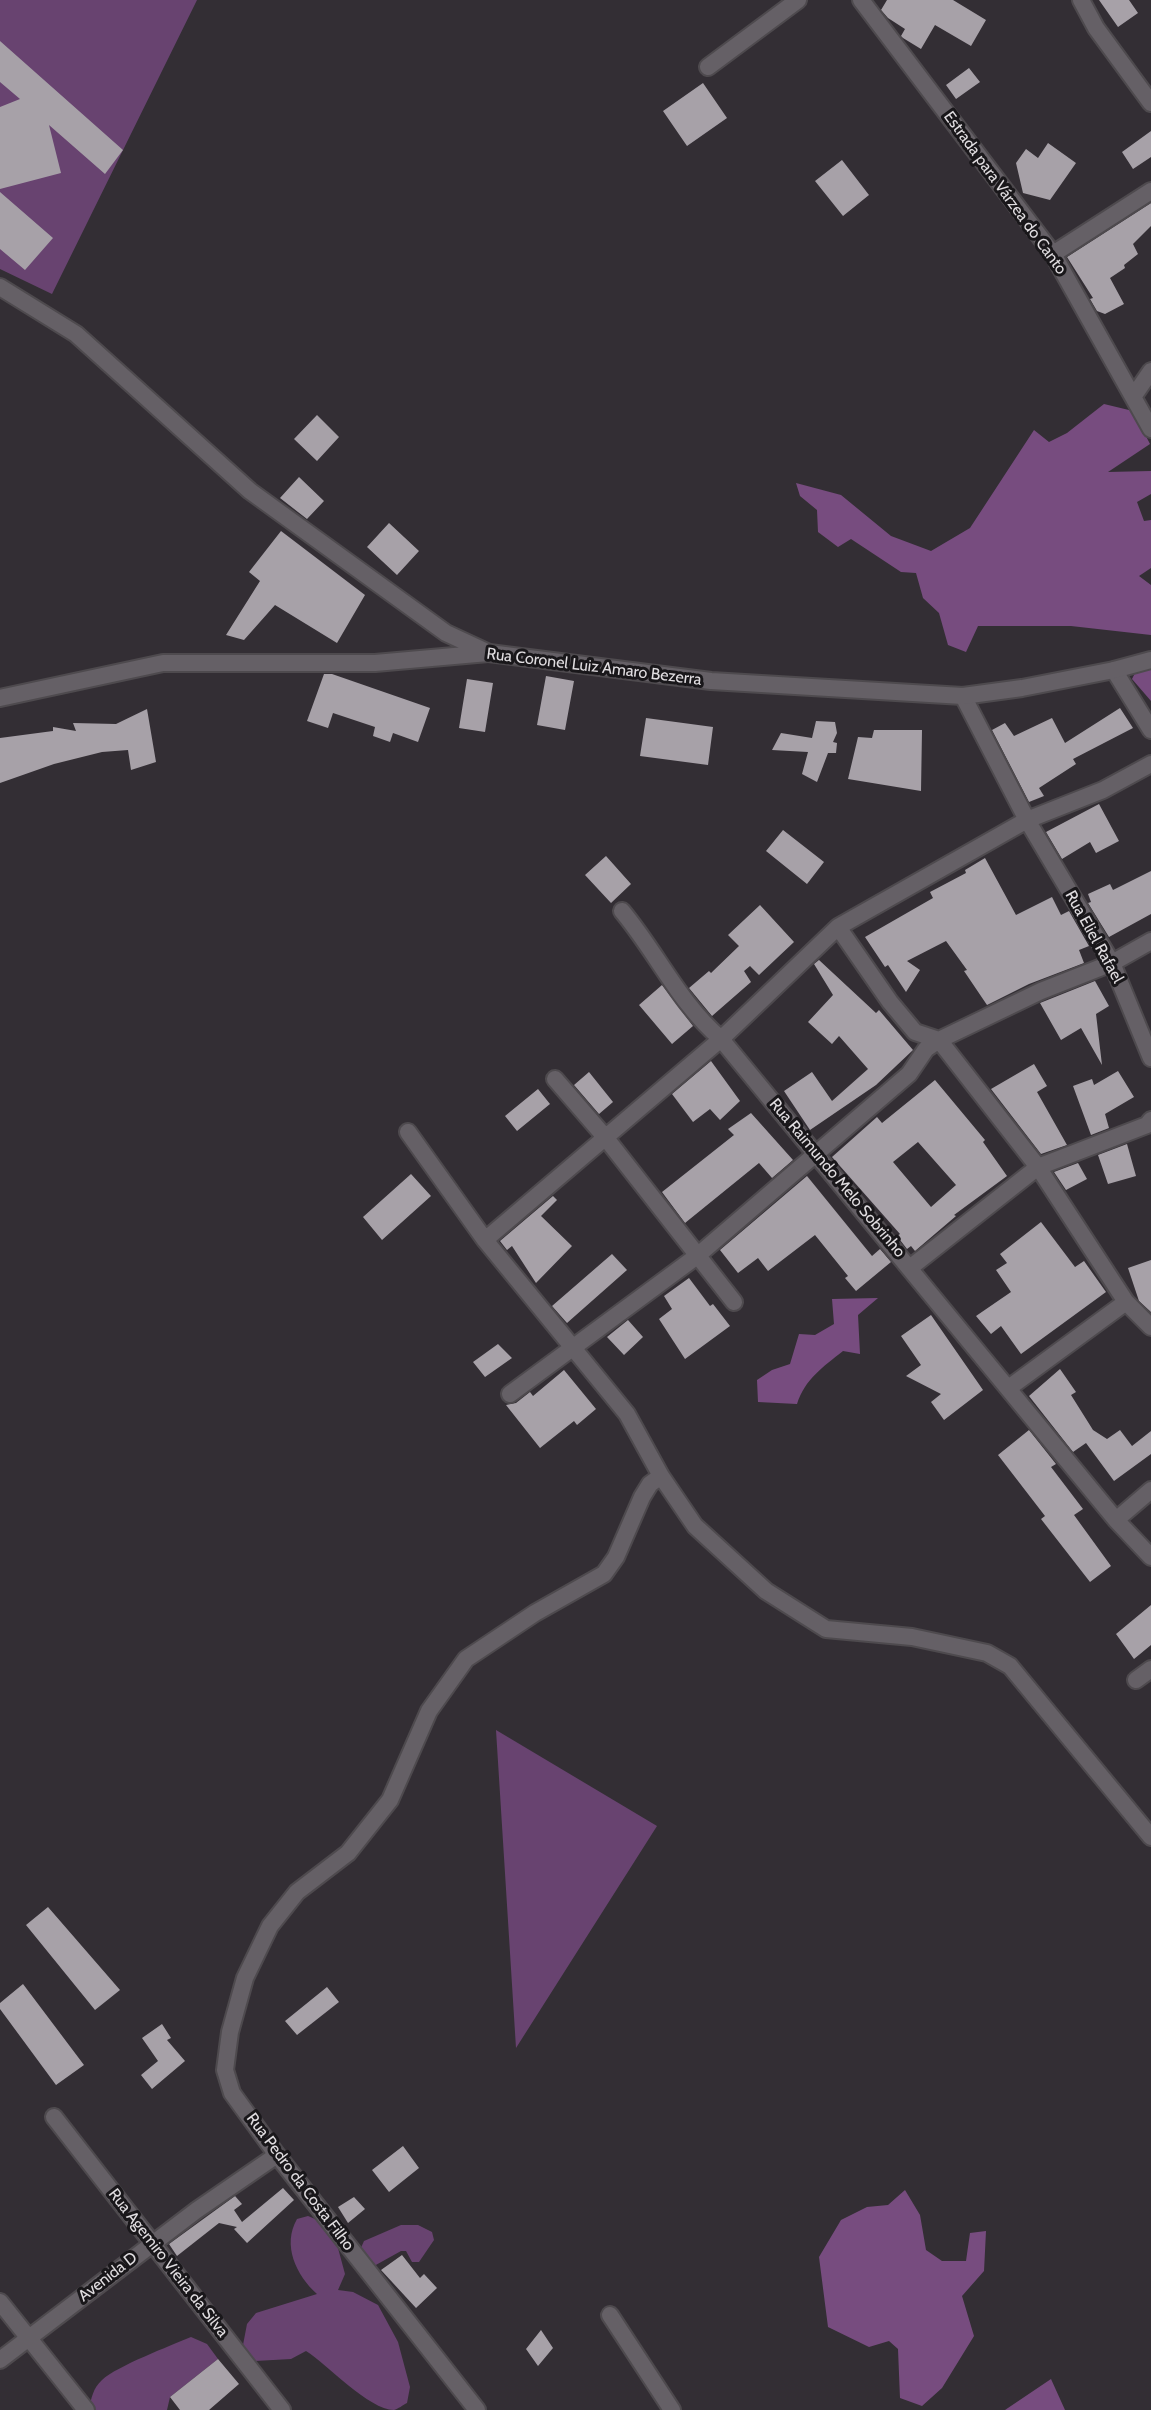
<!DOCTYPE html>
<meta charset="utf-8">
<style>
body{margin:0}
canvas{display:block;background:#332e34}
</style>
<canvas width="1151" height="2410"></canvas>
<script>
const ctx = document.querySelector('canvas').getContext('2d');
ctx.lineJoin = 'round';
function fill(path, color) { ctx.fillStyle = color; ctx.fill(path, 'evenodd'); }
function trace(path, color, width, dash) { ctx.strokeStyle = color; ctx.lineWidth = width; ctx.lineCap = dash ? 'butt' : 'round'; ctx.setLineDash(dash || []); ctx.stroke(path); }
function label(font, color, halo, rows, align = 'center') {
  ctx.font = font + ' Cabin,sans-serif'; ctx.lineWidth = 6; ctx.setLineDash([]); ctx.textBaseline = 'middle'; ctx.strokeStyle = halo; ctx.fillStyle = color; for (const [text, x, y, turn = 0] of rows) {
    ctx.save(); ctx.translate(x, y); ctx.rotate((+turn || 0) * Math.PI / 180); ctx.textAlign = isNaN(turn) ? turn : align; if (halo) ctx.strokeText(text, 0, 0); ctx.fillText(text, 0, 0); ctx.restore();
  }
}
fill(new Path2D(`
 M0 0H197L52 294 0 269Z
 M496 1730 657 1826 516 2048Z
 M308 2216 332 2226 345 2274 338 2290 353 2292 378 2305 398 2342 410 2387 407 2403C403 2405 398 2409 394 2410 369 2410 327 2364 306 2351L291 2359 255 2361 243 2345 247 2324 256 2313 317 2294C296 2275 282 2245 297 2219Z
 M401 2225H418L432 2232 434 2240 419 2262H412L406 2251H401L374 2266 360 2250 364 2241Z
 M191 2337 207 2344 218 2359 170 2397 167 2410H89C91 2399 93 2388 102 2380 117 2366 170 2346 191 2337Z`), '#684370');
fill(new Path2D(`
 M1104 404 1133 411 1150 444 1108 472 1151 471V494L1137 502 1144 521 1151 520V568L1139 576 1151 585V635L1071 626H978L966 652 948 645 939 613 923 598 916 573 901 572 851 539 838 547 818 532 817 510 800 496 796 483 841 495 891 536 931 551 970 528 1034 430 1049 442 1067 433Z
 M1151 667V701L1132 679 1135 673Z
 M878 1298 858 1315 860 1354 843 1351C823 1367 805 1379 797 1404L758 1402 757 1380 772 1370 790 1364 799 1334 815 1335 834 1324 832 1299Z
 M905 2190 920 2215 926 2250 942 2261H966L970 2233 986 2231 984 2271 962 2296 974 2336 942 2388 922 2406 900 2398 898 2349 889 2341 869 2347 828 2327 819 2257 841 2220 867 2207 888 2205Z
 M1051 2379 1065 2410H1005Z`), '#774c7f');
fill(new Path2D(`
 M887 0H953L986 20 971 46 935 25 921 49 903 38 901 36 905 29 888 18 881 10Z
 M1099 0H1129L1138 13 1118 27Z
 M0 41 123 150 105 174 49 125 61 173 0 189V107L20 99 0 82Z
 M969 68 980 82 956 99 946 85Z
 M703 83 727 118 687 146 663 111Z
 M1151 131V157L1133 169 1122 152Z
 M1048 143 1076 163 1050 200 1023 193 1016 163 1026 149 1038 158Z
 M842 160 869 195 843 216 815 181Z
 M0 192 53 238 25 270 0 249Z
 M1151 203V226L1133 244 1138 254 1124 265 1125 268 1110 278 1124 304 1105 314 1097 311 1090 299 1093 298 1067 257Z
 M317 415 339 437 317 461 294 439Z
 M299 477 324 501 307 519 280 498Z
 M389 523 419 551 397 575 367 547Z
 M281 531 365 595 337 643 275 605 244 640 226 635 260 581 249 572Z
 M324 674H332L430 708 418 742 393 733 390 742 373 736 375 727 333 713 328 728 307 721Z
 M546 676 574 681 565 730 537 725Z
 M467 679 493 683 485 732 459 728Z
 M1120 708 1133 728 1073 759 1076 764 1039 788 1044 796 1029 802 992 730 1005 723 1014 736 1052 718 1065 743Z
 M147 709 156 762 131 770 128 750 102 752 54 764 0 783V738L53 731V727L76 731 73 723 116 724Z
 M646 718 713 727 708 765 640 756Z
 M816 721 835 722 837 733 833 742 837 743 836 753H828L817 782 802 774 808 752 772 750 781 733 812 738Z
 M874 730H922L921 791 848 779 858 737 872 738Z
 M1099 804 1119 841 1096 853 1090 842 1062 859 1046 832Z
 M783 830 824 862 807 884 766 851Z
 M606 856 631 884 611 903 585 875Z
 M985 858 1016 915 1052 897 1061 915 1069 911 1089 946 1079 950 1084 963 1029 984 987 1005 964 971 967 970 946 941 907 961 920 970 906 992 888 965 885 967 865 937 933 898 930 892 966 873 965 870Z
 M1151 871V914L1109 937 1088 903 1091 902 1088 894 1110 884 1113 890Z
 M760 905 794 942 759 975 750 966 744 971 751 982 712 1016 689 988 709 971 711 973 739 946 728 935Z
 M819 960 876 1013 879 1010 913 1050 876 1085 810 1130 784 1091 812 1072 832 1101 868 1069 839 1036 832 1044 808 1022 833 995 814 964Z
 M1095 981 1109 1006 1096 1014 1102 1065 1081 1028 1061 1040 1040 1003Z
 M662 985 693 1026 672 1044 639 1005Z
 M711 1061 740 1101 720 1120 710 1109 693 1122 672 1094Z
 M1034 1064 1047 1086 1037 1092 1067 1145 1041 1154 991 1089Z
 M1118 1071 1134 1097 1105 1114 1109 1128 1091 1135 1073 1086 1092 1079 1094 1085Z
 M589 1072 613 1102 599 1114 574 1085Z
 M935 1080 985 1140 983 1142 1007 1176 954 1215 956 1216 915 1251 911 1246 907 1249 897 1236 900 1234 832 1157 877 1117 882 1123ZM918 1142 956 1185 931 1207 893 1162Z
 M538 1089 550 1104 517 1131 505 1116Z
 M751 1113 793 1160 772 1178 759 1163 685 1223 662 1192 734 1135 728 1129Z
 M1127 1144 1136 1176 1108 1184 1098 1155Z
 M1078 1163 1087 1179 1066 1190 1054 1172Z
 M411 1174 431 1196 382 1240 363 1217Z
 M807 1176 872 1256 880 1249 891 1262 856 1291 845 1278 848 1276 815 1235 768 1271 758 1258 738 1273 720 1250Z
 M553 1196 557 1200 541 1216 572 1246 536 1283 512 1246 507 1250 500 1241Z
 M1041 1222 1075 1267 1084 1261 1106 1292 1021 1354 1001 1326 991 1334 976 1316 1011 1292 996 1270 1007 1263 1000 1254Z
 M612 1254 627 1270 567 1323 552 1306Z
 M1151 1260V1312L1139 1301 1128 1268Z
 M689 1278 710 1306 713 1304 730 1326 685 1359 659 1319 672 1309 664 1296Z
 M931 1315 983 1390 944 1420 931 1402 941 1394 906 1376 921 1365 901 1336Z
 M628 1320 643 1337 624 1355 607 1337Z
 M498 1344 512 1358 485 1377 473 1362Z
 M1060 1369 1076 1392 1071 1395 1093 1430 1107 1439 1120 1430 1132 1446 1151 1431V1454L1114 1481 1086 1443 1073 1452 1029 1396Z
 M564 1370 596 1409 577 1425 574 1421 540 1448 506 1405 516 1403 530 1392 533 1396Z
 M1029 1430 1056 1464 1051 1467 1083 1509 1074 1515 1111 1566 1090 1582 1041 1519 1045 1516 998 1455Z
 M1151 1605V1645L1134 1659 1116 1634Z
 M48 1907 120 1990 95 2010 26 1925Z
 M23 1984 84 2065 56 2085 0 2009V2003Z
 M327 1987 339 2002 297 2035 285 2021Z
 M162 2024 171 2038 167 2040 185 2061 152 2089 141 2075 158 2061 142 2038Z
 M403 2146 419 2168 389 2192 372 2170Z
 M283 2188 294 2200 247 2243 234 2229 237 2227 219 2223 177 2256 169 2244 235 2196 242 2204 234 2210 242 2222Z
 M354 2197 365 2209 348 2223 338 2207Z
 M402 2255 420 2278 424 2274 437 2288 416 2308 381 2270Z
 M541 2330 553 2348 538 2366 526 2349Z
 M218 2359 239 2384 209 2410H180L170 2397Z`), '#a7a1a8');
const minor = new Path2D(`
 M861 0 1053 254 1151 429
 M1081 0 1096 28 1151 103
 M708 67 798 0
 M1053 254 1151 191
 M0 287 76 334 250 491 446 633 489 653
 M1133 397 1151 371
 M1114 670 1151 730
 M963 696 1027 820 1112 963 1151 1058
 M0 698 163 663H375L488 653
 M622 911C657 953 679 1003 721 1039L838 927 890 1002 915 1032 939 1040 1038 1167 1126 1302 1151 1327
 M838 927 1027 820 1103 790 1151 764
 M555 1079 605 1137 734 1302
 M408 1132 485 1240 627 1414 661 1476 650 1484 642 1497 616 1557 604 1574 535 1613 466 1659 429 1711 390 1800 348 1853 297 1892 270 1926 245 1978 230 2032 225 2070 232 2093 277 2155 477 2410
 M485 1240 721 1039 1116 1520 1151 1557
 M911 1267 1038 1167 1147 1125 1151 1120
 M1010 1387 1126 1302
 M510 1394 697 1256 909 1074 926 1049 939 1040 1041 991 1112 963 1151 941
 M661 1476 695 1526 766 1591 826 1629 912 1637 987 1653 1010 1666 1151 1837
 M1116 1520 1151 1490
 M1136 1680 1151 1669
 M54 2117 282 2410
 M0 2302 86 2410
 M610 2315 672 2410
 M0 2360 197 2210 277 2155`);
const tertiary = new Path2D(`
 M489 653 711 681 963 696 1022 688 1114 670 1151 660`);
trace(minor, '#4e4a4e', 20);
trace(tertiary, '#4e4a4e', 20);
trace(minor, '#656066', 16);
trace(tertiary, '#656066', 16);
label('16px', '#e0dde0', '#19171a', [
 ["Estrada para Várzea do Canto",1005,193,54],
 ["Rua Coronel Luiz Amaro Bezerra",594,667,7],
 ["Rua Eliel Rafael",1094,937,61],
 ["Rua Raimundo Melo Sobrinho",837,1178,50],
 ["Rua Pedro da Costa Filho",300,2182,53],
 ["Rua Agemiro Vieira da Silva",168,2263,52],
 ["Avenida D",108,2277,-38]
]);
</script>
